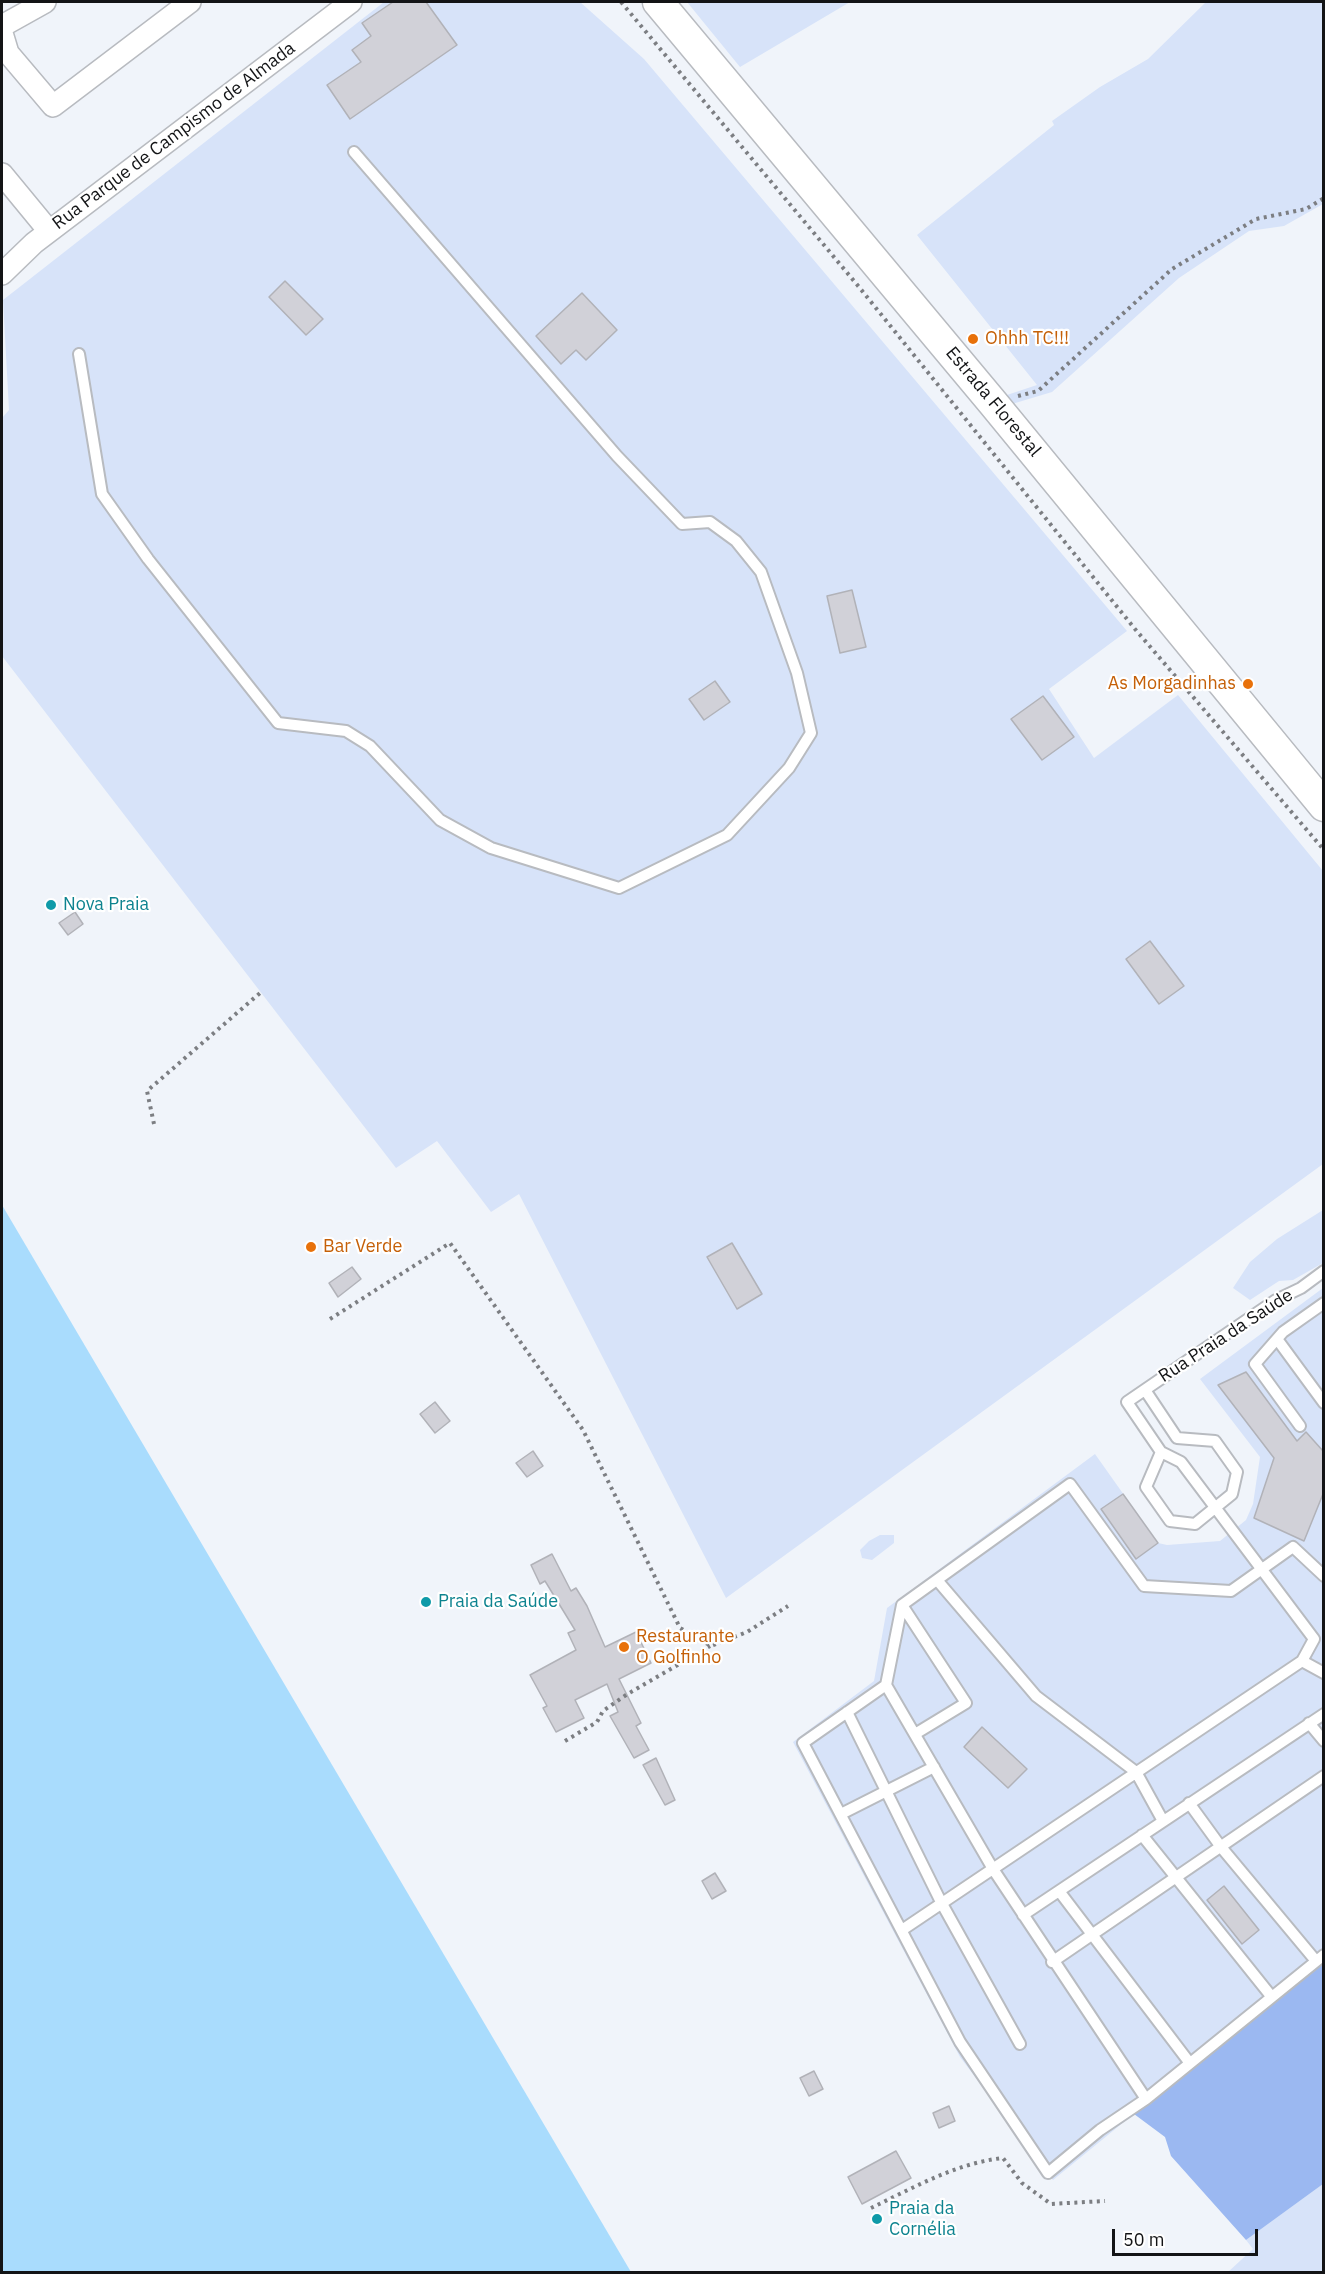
<!DOCTYPE html>
<meta charset="utf-8">
<style>
body{margin:0}
#map{position:relative;width:1325px;height:2274px;overflow:hidden;background:#f0f4fa;font-family:"IBM Plex Sans",sans-serif}
canvas{display:block}
.frame{position:absolute;inset:0;border:3px solid #131416;pointer-events:none}
.scale{position:absolute;left:1112px;top:2229px;width:146px;height:27px;box-sizing:border-box;border:3px solid #131416;border-top:0;padding-left:8px;font-size:18px;line-height:21px;white-space:nowrap;color:#131416;-webkit-text-stroke:4px #fff;paint-order:stroke}
</style>
<div id="map">
<canvas width="1325" height="2274"></canvas>
<div class="frame"></div>
<div class="scale">50 m</div>
</div>
<script>
const ctx = document.querySelector('canvas').getContext('2d');
ctx.lineJoin = 'round';
function fill(path, color) { ctx.fillStyle = color; ctx.fill(path, 'evenodd'); }
function trace(path, color, width, dash) { ctx.strokeStyle = color; ctx.lineWidth = width; ctx.lineCap = dash ? 'butt' : 'round'; ctx.setLineDash(dash || []); ctx.stroke(path); }
function label(font, color, halo, rows, align = 'center') {
  ctx.font = font + ' "IBM Plex Sans",sans-serif'; ctx.lineWidth = 4.5; ctx.setLineDash([]); ctx.textBaseline = 'middle'; ctx.strokeStyle = halo; ctx.fillStyle = color; for (const [text, x, y, turn = 0] of rows) {
    ctx.save(); ctx.translate(x, y); ctx.rotate((+turn || 0) * Math.PI / 180); ctx.textAlign = isNaN(turn) ? turn : align; if (halo) ctx.strokeText(text, 0, 0); ctx.fillText(text, 0, 0); ctx.restore();
  }
}
fill(new Path2D(`
 M384 2H580L644 59 1127 631 1049 689 1094 758 1178 695 1323 871V1164L726 1598 519 1194 491 1212 437 1141 396 1168 2 656V418L9 410 3 300Z
 M687 2H850L740 67Z
 M1206 2H1323V204L1284 226 1249 231 1179 278 1052 392 1012 404 1007 395 1037 385 917 235 1054 125 1052 121 1100 87 1148 59Z
 M1323 1210V1263L1293 1280 1279 1281 1250 1300 1233 1288 1250 1262 1277 1239Z
 M1323 1288V1959L1053 2180 960 2057 793 1742 874 1681 887 1608 1095 1454 1158 1543 1167 1545 1220 1541 1246 1520 1253 1504 1260 1457 1200 1379Z
 M880 1535H894V1543L872 1560 862 1558 860 1550 869 1541Z
 M1323 2184V2272H1228L1253 2249 1246 2240Z`), '#d7e3f9');
fill(new Path2D(`
 M1323 1959V2184L1246 2240 1171 2156 1165 2137 1134 2114Z`), '#9bb8f1');
fill(new Path2D(`
 M2 1205 631 2272H2Z`), '#a9dcfd');
const building = new Path2D(`
 M393 2H426L457 45 350 119 327 85 361 62 352 50 371 36 362 23Z
 M285 281 323 319 306 335 269 297Z
 M582 293 617 330 586 360 576 350 561 364 536 336Z
 M852 590 866 647 840 653 827 596Z
 M715 681 730 702 704 720 689 699Z
 M1043 696 1074 737 1042 760 1011 719Z
 M75 912 83 924 68 935 59 923Z
 M1150 941 1184 986 1159 1004 1126 959Z
 M732 1243 762 1294 737 1309 707 1257Z
 M352 1267 361 1279 338 1297 329 1283Z
 M1246 1372 1297 1441 1306 1432 1323 1451V1494L1304 1541 1254 1518 1274 1458 1218 1385Z
 M435 1402 450 1421 435 1433 420 1414Z
 M533 1451 543 1466 527 1477 516 1463Z
 M1123 1494 1158 1543 1136 1559 1101 1509Z
 M552 1554 571 1591 576 1588 587 1606 605 1647 636 1632 651 1663 619 1679 641 1723 636 1726 649 1750 634 1758 610 1716 618 1712 607 1684 575 1700 584 1718 556 1732 543 1708 547 1706 530 1675 576 1650 568 1633 575 1630 545 1581 540 1584 531 1565Z
 M982 1727 1027 1769 1008 1788 964 1747Z
 M656 1758 675 1800 665 1805 643 1765Z
 M715 1873 726 1891 712 1899 702 1881Z
 M1224 1886 1259 1930 1242 1944 1207 1900Z
 M814 2071 823 2089 809 2096 800 2078Z
 M949 2106 955 2121 939 2128 933 2113Z
 M896 2151 911 2178 862 2204 848 2177Z`);
fill(building, '#d1d1d8');
trace(building, '#b1b2b8', 1.5);
const lane = new Path2D(`
 M79 354 102 494 148 559 278 723 346 731 370 746 440 820 491 848 619 888 727 835 789 768 811 733 797 673 761 572 736 541 710 522 682 524 617 456 354 152
 M1277 1339 1324 1403
 M1145 1390 1177 1438 1215 1441 1237 1472 1232 1494 1195 1524 1170 1521 1146 1487 1161 1452 1127 1402 1276 1300 1301 1288 1324 1271
 M1300 1426 1255 1364 1283 1332 1324 1303
 M1161 1452 1181 1462 1314 1639
 M1324 1576 1293 1547 1231 1591 1144 1586 1070 1484 902 1605 886 1685 803 1743 960 2042 1048 2173 1100 2130 1146 2099 1324 1955
 M937 1580 1036 1696 1136 1772 1163 1821
 M902 1605 966 1703 915 1734
 M1314 1639 1302 1661 1324 1673
 M886 1685 993 1869 1146 2099
 M847 1712 941 1902 1020 2044
 M1309 1723 1324 1741
 M1189 1803 1221 1847 1316 1961
 M841 1814 934 1767
 M1142 1835 1271 1996
 M1059 1891 1189 2062
 M1023 1915 1324 1714
 M902 1930 1302 1661
 M1052 1962 1324 1776`);
const street = new Path2D(`
 M2 26 45 2
 M2 33 8 53 53 106 190 2
 M2 174 49 231
 M2 274 34 243 351 2`);
const secondary = new Path2D(`
 M658 2 993 403 1324 806`);
trace(lane, '#b8bbc0', 14);
trace(street, '#b8bbc0', 24);
trace(secondary, '#b8bbc0', 33);
trace(new Path2D(`
 M621 2 859 287 1135 629 1324 850
 M1018 396 1038 391 1172 269 1256 219 1306 209 1324 198
 M154 1124 147 1091 260 993
 M330 1319 450 1243 583 1430 680 1628 711 1646 747 1632 788 1606
 M565 1741 597 1722 603 1711 626 1695 710 1646
 M871 2208C913 2188 956 2163 1003 2158L1022 2183 1051 2204 1105 2201`), '#7c7e82', 4, [3, 4.5]);
trace(lane, '#fff', 10);
trace(street, '#fff', 21);
trace(secondary, '#fff', 30);
for (const [x, y, r, color] of [
 [973,339,6,"#e8710a"],
 [1248,684,6,"#e8710a"],
 [51,905,6,"#0f9aa8"],
 [311,1247,6,"#e8710a"],
 [426,1602,6,"#0f9aa8"],
 [624,1647,6,"#e8710a"],
 [877,2219,6,"#0f9aa8"]
]) { const dot = new Path2D(); dot.arc(x, y, r, 0, 2 * Math.PI); ctx.fillStyle = color; ctx.fill(dot); trace(dot, '#fff', 2); }
label('18px', '#131416', '#fff', [
 ["Rua Parque de Campismo de Almada",174,136,-37],
 ["Estrada Florestal",993,402,50],
 ["Rua Praia da Saúde",1226,1336,-33]
]);
label('18px', '#c56008', '#fff', [
 ["Ohhh TC!!!",985,339],
 ["As Morgadinhas",1236,684,"right"],
 ["Bar Verde",323,1247],
 ["Restaurante",636,1637],
 ["O Golfinho",636,1658]
], 'left');
label('18px', '#0d838f', '#fff', [
 ["Nova Praia",63,905],
 ["Praia da Saúde",438,1602],
 ["Praia da",889,2209],
 ["Cornélia",889,2230]
], 'left');
</script>
